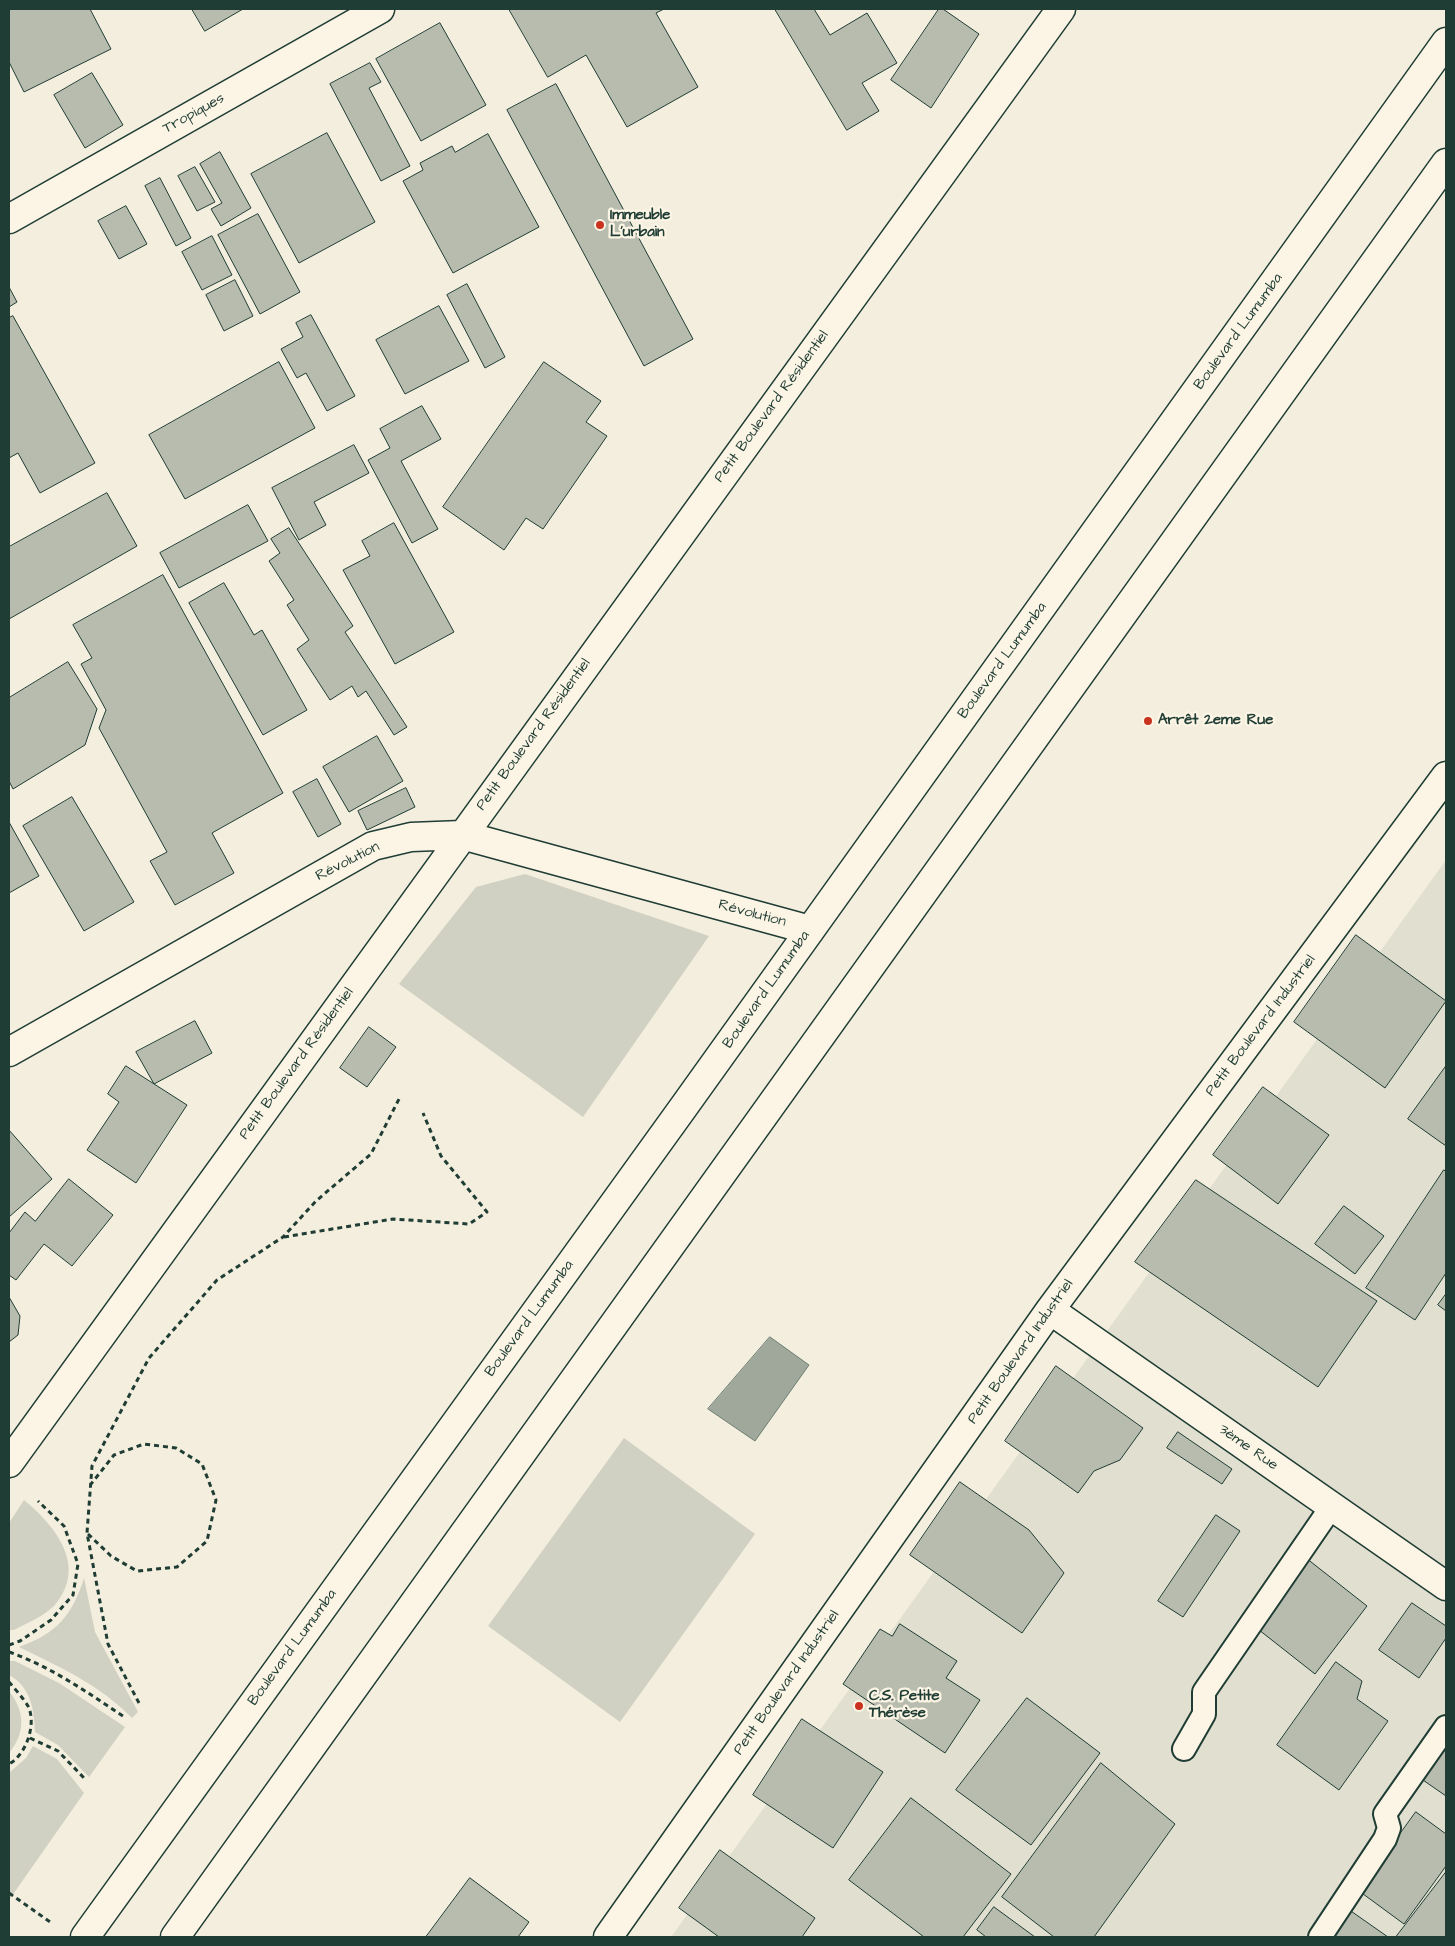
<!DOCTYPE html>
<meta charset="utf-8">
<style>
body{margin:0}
#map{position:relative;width:1455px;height:1946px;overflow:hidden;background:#f3eede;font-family:"Architects Daughter",sans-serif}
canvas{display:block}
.frame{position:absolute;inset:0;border:10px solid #1f3d34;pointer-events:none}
</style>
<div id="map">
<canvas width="1455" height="1946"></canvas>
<div class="frame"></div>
</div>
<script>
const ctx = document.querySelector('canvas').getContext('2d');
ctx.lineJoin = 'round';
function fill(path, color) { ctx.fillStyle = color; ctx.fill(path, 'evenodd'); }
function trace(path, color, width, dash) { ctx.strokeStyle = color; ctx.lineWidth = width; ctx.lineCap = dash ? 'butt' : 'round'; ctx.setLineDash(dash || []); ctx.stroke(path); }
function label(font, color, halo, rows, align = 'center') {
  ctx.font = font + ' "Architects Daughter",sans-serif'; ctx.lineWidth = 4.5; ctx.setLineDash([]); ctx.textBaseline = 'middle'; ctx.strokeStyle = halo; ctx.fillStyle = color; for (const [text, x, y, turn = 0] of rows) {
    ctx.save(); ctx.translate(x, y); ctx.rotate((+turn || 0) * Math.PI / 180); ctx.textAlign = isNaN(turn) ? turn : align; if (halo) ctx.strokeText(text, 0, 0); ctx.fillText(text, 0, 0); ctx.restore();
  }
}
fill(new Path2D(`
 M1446 860V1937H671Z`), '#e1dfd0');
fill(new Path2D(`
 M525 874 709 936 583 1117 399 984 476 887Z
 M624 1438 755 1534 620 1722 488 1626Z
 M24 1500C54 1525 86 1563 58 1601 48 1615 29 1622 14 1630H9V1523Z
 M84 1578 95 1632 138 1712 132 1718C100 1685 60 1667 19 1647 57 1633 72 1616 84 1578Z
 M9 1661H15L59 1683 125 1727 89 1777 58 1745 35 1732C34 1709 31 1687 9 1675Z
 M9 1691C25 1711 26 1733 9 1753Z
 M33 1746 57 1759 84 1793 9 1900V1773L26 1758Z`), '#d0d1c2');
const water = new Path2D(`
 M770 1337 809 1365 755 1441 708 1409Z`);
fill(water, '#a0a89b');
trace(water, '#6c7d72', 1);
const building = new Path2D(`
 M9 9H90L111 49 24 92 9 62Z
 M192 9H243L205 31Z
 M509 9H664L656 13 698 87 627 127 586 55 548 77Z
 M775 9H814L830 35 867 13 897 63 862 83 879 111 847 130Z
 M939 9H943L979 34 931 108 891 80Z
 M440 23 486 105 421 141 376 59Z
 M370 63 381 82 369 88 410 166 381 181 330 84Z
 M92 73 123 125 85 148 54 95Z
 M556 84 693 339 644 366 507 110Z
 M327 133 375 222 299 263 251 174Z
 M488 134 539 227 453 273 403 181 423 170 420 163 452 146 455 152Z
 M220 152 251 208 221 226 211 209 222 203 200 164Z
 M195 167 215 202 197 211 178 176Z
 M160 178 191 238 176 246 145 186Z
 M126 206 147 244 119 259 98 221Z
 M258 214 300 292 260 314 218 235Z
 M212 236 232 275 202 290 182 252Z
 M235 280 253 316 224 331 206 295Z
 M467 284 505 357 485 368 447 295Z
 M9 287 17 302 9 307Z
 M439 306 469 361 405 394 376 340Z
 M311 315 355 396 327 411 306 373 297 378 281 349 303 337 296 323Z
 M13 316 95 463 40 493 18 453 9 458V318Z
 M279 362 315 428 185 499 149 435Z
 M544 362 601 401 586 422 607 436 543 529 526 518 504 550 443 507Z
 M422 406 441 439 401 461 438 529 412 543 368 460 390 448 380 429Z
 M354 445 369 473 314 502 326 525 299 540 272 488Z
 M107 493 137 546 9 619V547Z
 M248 505 268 541 179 588 160 553Z
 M394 523 454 632 395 664 343 570 370 556 362 541Z
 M289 528 353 626 345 632 407 727 394 735 366 691 358 697 352 686 330 700 297 649 309 640 287 605 294 600 269 561 280 553 271 539Z
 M163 575 283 793 212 833 234 873 175 905 150 861 167 852 99 728 106 710 81 664 92 658 73 625Z
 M224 583 254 635 262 630 307 710 263 735 189 603Z
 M68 662 97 709 85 745 13 789 9 781V698Z
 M377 736 403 781 349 812 323 767Z
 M317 779 341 824 318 837 293 792Z
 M406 788 415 807 367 830 358 811Z
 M72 797 134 902 84 931 23 826Z
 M9 822 39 876 9 893Z
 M1356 935 1446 1001 1385 1088 1294 1022Z
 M195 1021 212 1053 154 1084 136 1052Z
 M369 1027 396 1047 367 1087 340 1068Z
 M126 1066 187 1105 136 1183 87 1150 119 1102 108 1094Z
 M1446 1066V1146L1408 1119Z
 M1263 1087 1329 1135 1278 1204 1213 1155Z
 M9 1130 52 1179 9 1217Z
 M1444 1170 1446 1172V1273L1415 1320 1366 1288Z
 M69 1179 113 1215 72 1266 44 1244 16 1280 9 1275V1233L25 1212 35 1221Z
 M1196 1180 1377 1301 1318 1387 1135 1262Z
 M1344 1206 1384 1236 1355 1274 1315 1244Z
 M1446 1294V1311L1438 1305Z
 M9 1297 20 1316 18 1335 9 1342Z
 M1056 1366 1143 1428 1120 1460 1094 1471 1078 1493 1005 1441Z
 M1178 1432 1232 1469 1222 1484 1167 1448Z
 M960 1482 1029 1530 1064 1573 1022 1633 910 1555Z
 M1216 1515 1240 1531 1183 1617 1158 1601Z
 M1306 1558 1367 1606 1315 1674 1254 1626Z
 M1412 1603 1446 1626V1638L1419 1678 1379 1650Z
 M900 1624 957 1661 946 1678 980 1700 945 1753 843 1684 880 1629 892 1636Z
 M1336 1662 1362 1681 1357 1699 1388 1721 1339 1790 1277 1745Z
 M1027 1698 1100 1753 1031 1845 956 1790Z
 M802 1719 883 1772 833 1848 753 1795Z
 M1446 1738V1796L1420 1778Z
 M1101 1763 1175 1824 1094 1937H1054L1002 1897Z
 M911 1798 1011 1874 963 1937H924L849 1880Z
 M1416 1812 1446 1834V1866L1404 1924 1359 1891Z
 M720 1850 815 1918 802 1937H719L679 1908Z
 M1446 1872V1937H1396Z
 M470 1878 529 1922 518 1937H426Z
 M994 1907 1035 1937H986L977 1930Z
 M1348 1909 1388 1937H1329Z`);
fill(building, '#b8bcae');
trace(building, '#1f3d34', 1);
const service = new Path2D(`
 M1184 1749 1204 1714V1692L1332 1506
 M1320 1937 1385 1839 1389 1828 1385 1814 1446 1727`);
const minor = new Path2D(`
 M9 219 380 9
 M1050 1310 1446 1586
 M608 1937 1050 1310 1446 776`);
const tertiary = new Path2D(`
 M9 1052 373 846 411 837 462 835 810 930
 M9 1463 1061 9`);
const trunk = new Path2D(`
 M85 1937 680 1112 1446 42
 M175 1937 1446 163`);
trace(service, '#1f3d34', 26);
trace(minor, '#1f3d34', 31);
trace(tertiary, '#1f3d34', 31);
trace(trunk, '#1f3d34', 31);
trace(new Path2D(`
 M284 1237 393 1219 469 1224 487 1212 441 1156 423 1113
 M88 1534 111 1556 137 1571 177 1567 207 1541 216 1500 202 1464 176 1448 144 1444 114 1455 91 1484
 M9 1645 20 1641 51 1620 73 1595 78 1564 64 1526 38 1501
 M9 1652C52 1667 88 1693 126 1718
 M9 1682C15 1689 23 1698 28 1706 37 1724 26 1755 9 1764
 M139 1703 108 1644 87 1533 92 1466 149 1358 217 1280 283 1237 316 1201 371 1154 399 1099
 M30 1738 58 1751 85 1779
 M9 1893 53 1924`), '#1f3d34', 3, [5, 4]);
trace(service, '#fcf5e5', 22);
trace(minor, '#fcf5e5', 28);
trace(tertiary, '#fcf5e5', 28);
trace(trunk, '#fcf5e5', 28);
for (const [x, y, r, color] of [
 [600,225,5,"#c8321e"],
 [1148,721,5,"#c8321e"],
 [859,1706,5,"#c8321e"]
]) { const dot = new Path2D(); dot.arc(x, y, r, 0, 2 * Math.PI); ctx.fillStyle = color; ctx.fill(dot); trace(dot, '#fcf5e5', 2); }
label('15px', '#1f3d34', '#fcf5e5', [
 ["Tropiques",194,114,-29],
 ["Boulevard Lumumba",1239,332,-54],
 ["Petit Boulevard Résidentiel",772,407,-54],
 ["Boulevard Lumumba",1003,661,-54],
 ["Petit Boulevard Résidentiel",534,735,-54],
 ["Révolution",348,862,-27],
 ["Révolution",752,914,15],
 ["Boulevard Lumumba",767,990,-55],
 ["Petit Boulevard Industriel",1261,1026,-53],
 ["Petit Boulevard Résidentiel",297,1064,-54],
 ["Boulevard Lumumba",530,1319,-54],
 ["Petit Boulevard Industriel",1021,1352,-55],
 ["3ème Rue",1248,1448,35],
 ["Boulevard Lumumba",293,1648,-54],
 ["Petit Boulevard Industriel",787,1683,-55]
]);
label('bold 15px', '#1f3d34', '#fcf5e5', [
 ["Immeuble",610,216],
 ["L'urbain",610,233],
 ["Arrêt 2eme Rue",1158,721],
 ["C.S. Petite",869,1697],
 ["Thérèse",869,1714]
], 'left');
</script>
